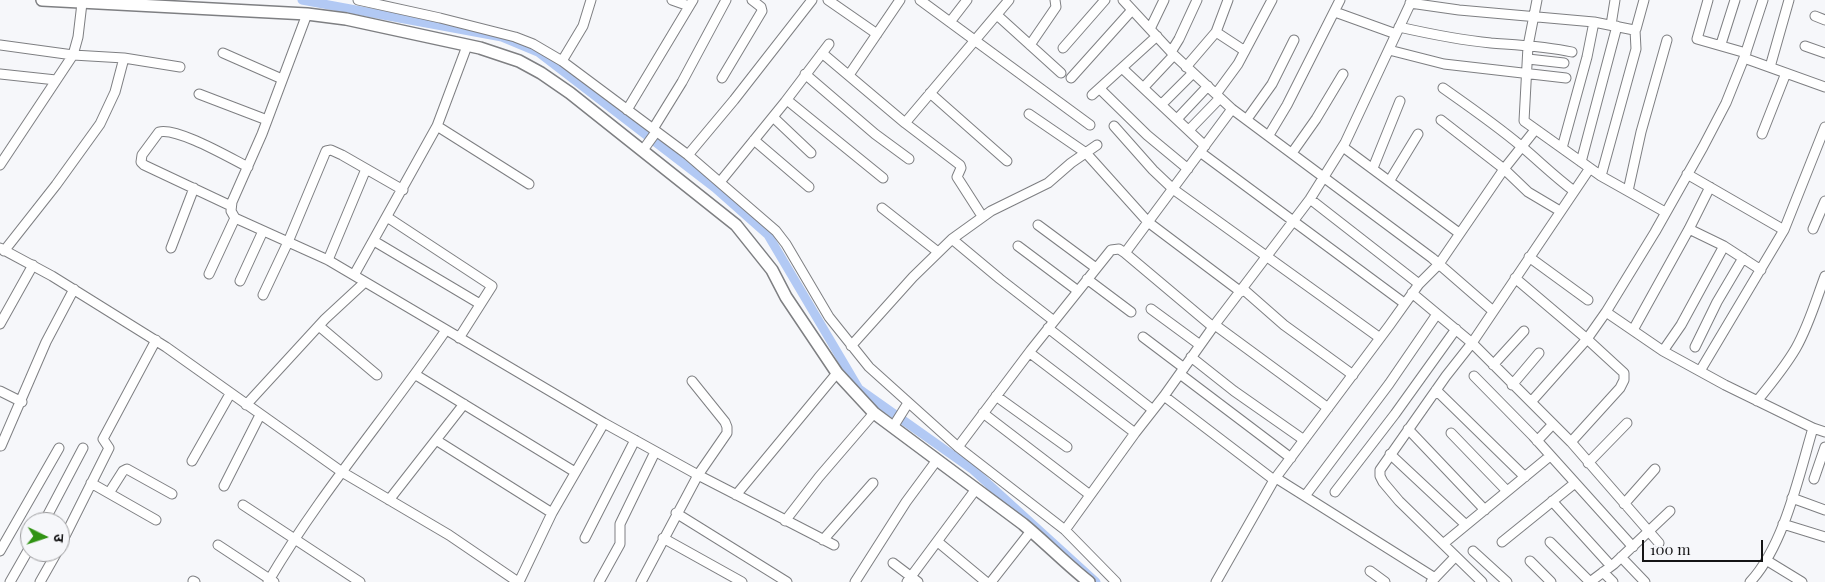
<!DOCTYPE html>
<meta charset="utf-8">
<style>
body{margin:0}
#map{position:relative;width:1825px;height:582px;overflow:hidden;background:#f6f7fa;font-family:"Playfair Display","Noto Sans Devanagari",serif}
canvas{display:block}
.north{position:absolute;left:20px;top:512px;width:50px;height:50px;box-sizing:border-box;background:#f6f7fa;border:1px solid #9c9c9e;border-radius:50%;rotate:94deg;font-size:14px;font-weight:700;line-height:20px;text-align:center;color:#141415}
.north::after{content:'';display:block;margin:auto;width:18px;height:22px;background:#319314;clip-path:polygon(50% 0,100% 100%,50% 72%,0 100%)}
.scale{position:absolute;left:1642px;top:540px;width:121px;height:22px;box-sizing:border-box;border:2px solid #141415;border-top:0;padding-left:6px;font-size:15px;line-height:18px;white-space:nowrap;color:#141415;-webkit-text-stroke:4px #f6f7fa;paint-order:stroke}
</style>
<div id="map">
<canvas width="1825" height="582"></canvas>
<div class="north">उ</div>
<div class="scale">100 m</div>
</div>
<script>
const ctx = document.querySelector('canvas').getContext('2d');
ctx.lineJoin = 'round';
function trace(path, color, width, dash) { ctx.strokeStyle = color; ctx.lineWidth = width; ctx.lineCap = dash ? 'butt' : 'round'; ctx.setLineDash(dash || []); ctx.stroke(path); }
trace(new Path2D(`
 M302 0 502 37 538 52 715 188 768 235 859 389 972 469 1096 582`), '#b2c9f4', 9);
const street = new Path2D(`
 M358 0 440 18 515 37 533 44 562 61 688 155 776 231 786 244 829 317 869 367 958 447 1065 530 1116 582
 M672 0 689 6
 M828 0 877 34
 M920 0 1090 125
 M1123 0 1174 55 1232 109 1432 258 1493 311
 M1537 0 1528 46 1524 121 1601 176 1665 212
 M1708 0 1697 39 1746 53
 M1410 3 1459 10 1594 22 1634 30 1636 29 1644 0
 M1335 12 1396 34
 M307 14 262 134 232 202 231 211 235 218 328 260 604 423 698 475 834 545
 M997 15 1061 73
 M1815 16 1825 20
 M950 22 967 0
 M1611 25 1615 0
 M1399 27C1430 34 1460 40 1491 43 1518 45 1545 46 1572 52
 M1150 29 1164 0
 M1216 32 1245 51
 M1721 44 1735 0
 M0 45 73 55 124 58 180 67
 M1030 45 1056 7 1055 0
 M1805 46 1825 53
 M1063 48 1105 0
 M1389 50 1444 64 1566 78
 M1171 52 1179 39 1197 0
 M223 53 282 79
 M822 53 905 123 960 165 961 168 957 177 982 216
 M1744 58 1825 87
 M1528 59 1564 63
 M562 61 583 26 591 0
 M1186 67 1216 32 1228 0
 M1770 67 1789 0
 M1122 68 1205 146
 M0 74 56 80
 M805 74 875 134 909 159
 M849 75 900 0
 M722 78 762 11 761 7 752 0
 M1071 78 1132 10
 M1144 87 1174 55
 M1443 88C1470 107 1496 125 1521 146 1539 161 1555 177 1574 191
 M1100 89 1147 135 1188 169
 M930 93 1007 161
 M199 94 267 120
 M1216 94 1238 64 1272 0
 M1092 95 1157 36
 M787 100 883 178
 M1162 104 1193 73
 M627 110 693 0
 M1029 114 1086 153 1148 222 1241 292
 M773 117 811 153
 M1177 119 1208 86
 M1247 119 1272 84 1294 40
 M1441 120 1504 169 1528 192 1560 211
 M905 123 1009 0
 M437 126 529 184
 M1114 126 1153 170 1173 189 1380 338
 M653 129 682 82 726 0
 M1189 130 1220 98
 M1762 134 1786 73
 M1269 135 1287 105 1340 0
 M754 140 809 187
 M1343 147 1459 233
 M1562 148 1587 57 1594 22
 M643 150 656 132
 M1200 152 1404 303
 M1292 153 1316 119 1343 74
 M688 155 734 100 812 0
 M1581 162 1617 26
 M0 165 73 55 78 37 82 3
 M1373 168 1400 101
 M1687 174 1784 230 1700 371
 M1601 176 1636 49 1635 30
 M1390 180 1418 134
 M720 182 785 102 829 44
 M1628 191 1641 132 1667 40
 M1310 199 1419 284
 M231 206 144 165 141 162 142 155 159 132C177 127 230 158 248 167
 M882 208 938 252
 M387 217 492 286 459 338
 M1038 225 1096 268
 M1689 229 1724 246 1761 270
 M1813 229 1825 201
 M1784 230 1825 127
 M952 239 1000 279 1054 321
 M374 241 480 304
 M1018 246 1078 291
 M0 248 52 276 166 347 342 472 449 535 518 582
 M171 248 194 188
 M4 251 56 185 100 124 115 92 124 58
 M1125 253 1232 109
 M1529 257 1588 300
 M328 260 366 169
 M209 274 235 218
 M354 275 437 126 467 46
 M1515 278 1587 339 1624 373V380L1620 388 1571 442
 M1087 279 1131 312
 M240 281 263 231
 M1243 289 1284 325 1353 375
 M1412 293 1472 343 1571 442 1659 543
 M263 295 288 242 326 151 331 150 342 155 403 190
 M1151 309 1200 345
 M1606 312 1663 351 1725 385 1813 428 1825 432
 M0 324 33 265
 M1215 325 1328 408
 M319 326 377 375
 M1048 328 1153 410
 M1633 330 1689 229 1710 187
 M1143 337 1184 368
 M851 346 913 277 952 239 991 211 1048 183 1071 163 1097 145
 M1695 347 1717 302 1743 258
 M1663 351 1681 325 1724 246
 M1030 353 1135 433
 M1191 357 1234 391 1304 440
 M1493 365 1524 331
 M1180 374 1291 458
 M416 375 575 472
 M1474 376 1533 436 1633 547
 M1512 385 1539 353
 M1436 390 1525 477
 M0 391 22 402
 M996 396 1067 447
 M1164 396 1274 480
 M1757 401C1771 384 1785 367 1796 348 1809 325 1816 300 1825 276
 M1531 402 1587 339 1606 312 1655 232 1703 147 1726 103 1744 58 1763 0
 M246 405 325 319 365 282
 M983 413 1090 495
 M893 427 908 403
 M1408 429 1485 510
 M1451 433 1507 491
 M436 440 552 513
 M1537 441 1553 424
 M1 446 46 342 74 289
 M958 447 1031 350 1111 250 1119 249 1125 253 1213 327
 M1390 454 1466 525
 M192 461 230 394
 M1588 463 1627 423
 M1276 478 1435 578
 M1814 479 1825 447
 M91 483 156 520
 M224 486 260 415
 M1335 492 1395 414 1456 329
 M109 493 123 471 127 469 172 494
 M736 495 837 373
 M1305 496 1389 384 1437 314
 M1792 498 1825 510
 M389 500 464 404
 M1552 501 1611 566
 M1624 504 1655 469
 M243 505 360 582
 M676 513 787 582
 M785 521 819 477 874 413
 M44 522 83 448
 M1783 524 1825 537
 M1065 530 1135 433 1164 396 1213 327 1310 199 1345 143 1412 0
 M585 538 635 440
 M663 538 742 582
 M823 540 873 483
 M938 542 986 582
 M1502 542 1575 483
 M1550 542 1590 582 1614 564 1670 511
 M1443 544 1550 456
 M218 545 274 582
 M60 546 109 448 103 439 156 340
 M0 551 59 448
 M1473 551 1507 582
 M1621 557 1645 582
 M1766 560 1802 582
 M1530 561 1551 582
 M893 563 918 582
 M1370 571 1385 582
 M1603 572 1613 582
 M193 581 195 582
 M10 582 30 547
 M40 582 57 552
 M268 582C320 493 388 415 446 330
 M519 582 552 513 604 423
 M599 582 620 544V524L655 452
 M641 582 698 475 727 433V427L725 422 692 381
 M855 582 906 502 937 460
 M907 582 976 489
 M991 582 1031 531
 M1216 582 1274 480 1389 326 1419 284 1439 264 1504 169 1535 130
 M1431 582 1455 557
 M1482 582 1399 501 1383 482 1380 476V470L1446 376 1472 343 1590 168
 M1750 582C1784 546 1799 475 1813 428`);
const secondary = new Path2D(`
 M42 0 307 14 346 19 480 48 519 61 541 73 570 93 736 225 772 270 786 297 837 373 874 413 1023 524C1046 543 1066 564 1089 582`);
trace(street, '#7e7f82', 11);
trace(secondary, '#7e7f82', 14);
trace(street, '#fff', 9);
trace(secondary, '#fff', 11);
</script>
